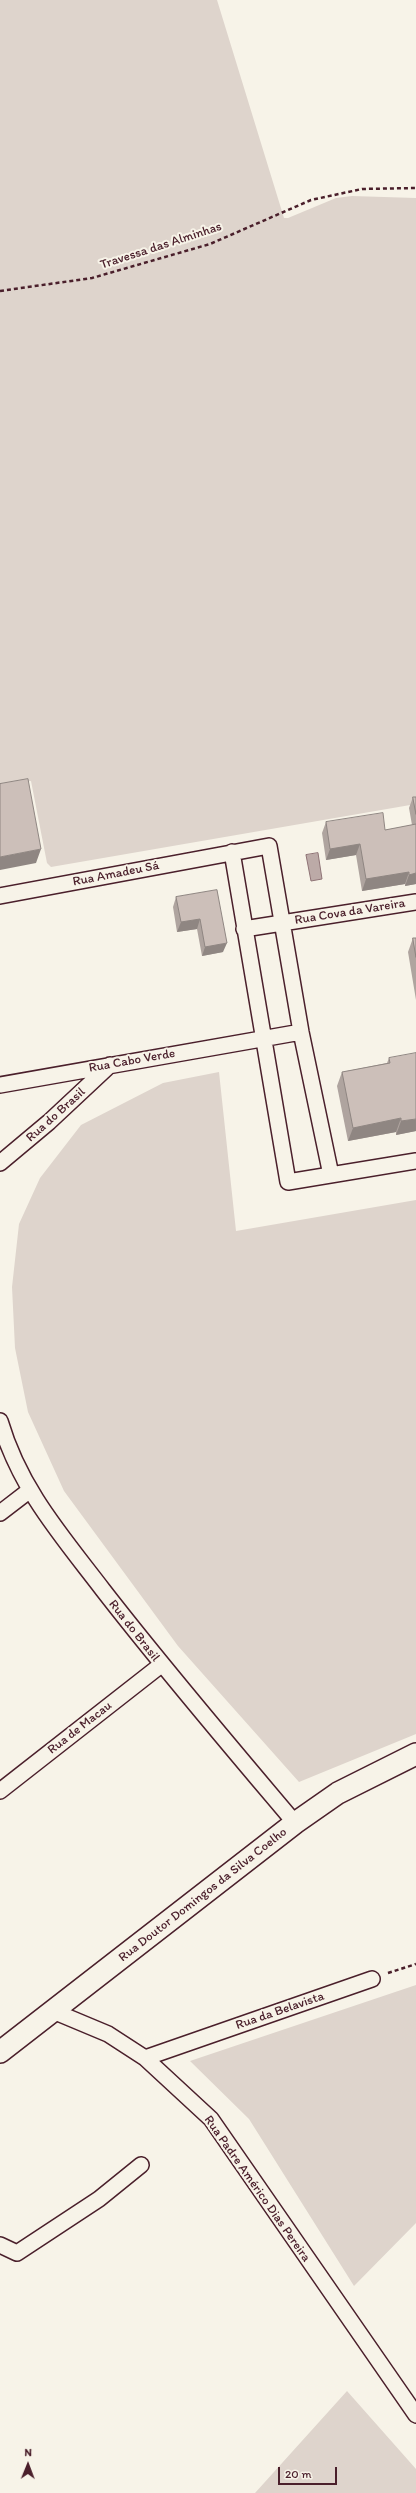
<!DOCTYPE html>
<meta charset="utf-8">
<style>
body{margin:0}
#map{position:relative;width:416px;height:2493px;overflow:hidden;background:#f7f3e8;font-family:Itim,sans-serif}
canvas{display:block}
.north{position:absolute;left:8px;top:2445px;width:40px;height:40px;-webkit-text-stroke:3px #f7f3e8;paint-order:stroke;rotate:1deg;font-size:11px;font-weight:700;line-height:16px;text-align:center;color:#4a1f2b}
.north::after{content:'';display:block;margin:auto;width:14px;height:18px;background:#4a1f2b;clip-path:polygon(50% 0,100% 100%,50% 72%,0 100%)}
.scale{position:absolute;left:278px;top:2467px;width:59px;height:18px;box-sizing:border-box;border:2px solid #4a1f2b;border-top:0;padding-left:5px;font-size:12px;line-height:14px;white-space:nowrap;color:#4a1f2b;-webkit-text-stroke:3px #f7f3e8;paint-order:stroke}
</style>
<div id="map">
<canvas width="416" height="2493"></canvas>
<div class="north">N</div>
<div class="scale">20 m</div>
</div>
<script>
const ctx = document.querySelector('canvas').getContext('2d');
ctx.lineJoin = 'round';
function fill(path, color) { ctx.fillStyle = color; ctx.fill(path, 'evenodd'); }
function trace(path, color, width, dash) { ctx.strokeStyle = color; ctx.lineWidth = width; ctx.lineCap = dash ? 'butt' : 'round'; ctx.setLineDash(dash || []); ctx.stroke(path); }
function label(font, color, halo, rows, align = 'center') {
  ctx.font = font + ' Itim,sans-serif'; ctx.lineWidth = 4; ctx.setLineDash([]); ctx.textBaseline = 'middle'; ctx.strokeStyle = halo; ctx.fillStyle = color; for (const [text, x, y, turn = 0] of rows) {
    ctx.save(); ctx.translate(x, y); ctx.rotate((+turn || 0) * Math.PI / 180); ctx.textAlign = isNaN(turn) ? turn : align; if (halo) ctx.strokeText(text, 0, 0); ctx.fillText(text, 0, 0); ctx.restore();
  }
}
fill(new Path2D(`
 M0 0H217L284 218H288L336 198 352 196 416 198V804L51 867 47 863 31 781 0 785Z
 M219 1072 236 1231 416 1200V1734L299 1782 178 1646 64 1491 28 1412 15 1348 12 1287 19 1224 40 1178 81 1125 163 1083Z
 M416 1985V2223L354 2286 249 2119 190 2061Z
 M347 2391 416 2469V2493H255Z`), '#ded4cc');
const water = new Path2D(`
 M318 853 322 879 311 881 306 855Z`);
fill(water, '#bcaaa7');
trace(water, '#8e7275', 1);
const street = new Path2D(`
 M232 852 288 1182 416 1161
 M0 896 269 846 301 1032 331 1175
 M244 929 416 902
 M0 1085 301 1032
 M0 1163 49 1122 110 1065
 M0 1421C20 1489 61 1535 103 1590 165 1670 230 1746 295 1823
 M0 1513 30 1490
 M0 1791 161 1665
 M53 2011 108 2034 145 2058 211 2119 416 2415
 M145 2058 372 1979
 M0 2245 17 2253 99 2199 141 2165`);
const secondary = new Path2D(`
 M0 2052 295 1823 338 1793 416 1754`);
trace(street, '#4a1f2b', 18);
trace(secondary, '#4a1f2b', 24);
trace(new Path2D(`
 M0 291 92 278 210 244 311 200 362 189 416 188
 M388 1973 416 1964`), '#4a1f2b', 2.5, [4, 3]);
trace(street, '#f7f3e8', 15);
trace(secondary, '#f7f3e8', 21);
fill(new Path2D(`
 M413 797H416V884L405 886V884L362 891 356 855 326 860 322 833 326 822 385 830 412 825 409 808Z
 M217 890 223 952 202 956 197 929 177 932 173 907 176 897Z
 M413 938H416V1000L408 952Z
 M389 1058 416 1131 396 1135V1132L348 1141 337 1086 342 1072 387 1063Z`), '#afa49f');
fill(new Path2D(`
 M360 844 356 855 326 860 330 849Z
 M41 849 36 863 0 870V857Z
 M409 872 405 884 362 891 366 879Z
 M416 873V884L405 886 409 875Z
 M200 919 197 929 177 932 181 922Z
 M227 943 223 952 202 956 205 947Z
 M401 1118 396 1132 348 1141 353 1128Z
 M416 1119V1131L396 1135 401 1121Z`), '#8f8682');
const building = new Path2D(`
 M28 779 41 849 0 857V784Z
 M413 797H416V814Z
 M383 813 385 830 416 824V873L409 875V872L366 879 360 844 330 849 326 822Z
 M217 890 227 943 205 947 200 919 181 922 176 897Z
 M413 938H416V957Z
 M416 1053V1119L401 1121V1118L353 1128 342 1072 390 1063 389 1058Z`);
fill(building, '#ccbfb9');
trace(building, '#8f8682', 1);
label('13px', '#4a1f2b', '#f7f3e8', [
 ["Travessa das Alminhas",161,246,-18],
 ["Rua Amadeu Sá",116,874,-11],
 ["Rua Cova da Vareira",350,912,-9],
 ["Rua Cabo Verde",132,1061,-10],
 ["Rua do Brasil",56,1115,-42],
 ["Rua do Brasil",134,1631,52],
 ["Rua de Macau",80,1728,-38],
 ["Rua Doutor Domingos da Silva Coelho",203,1895,-38],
 ["Rua da Belavista",280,2011,-19],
 ["Rua Padre Américo Dias Pereira",257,2189,55]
]);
</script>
